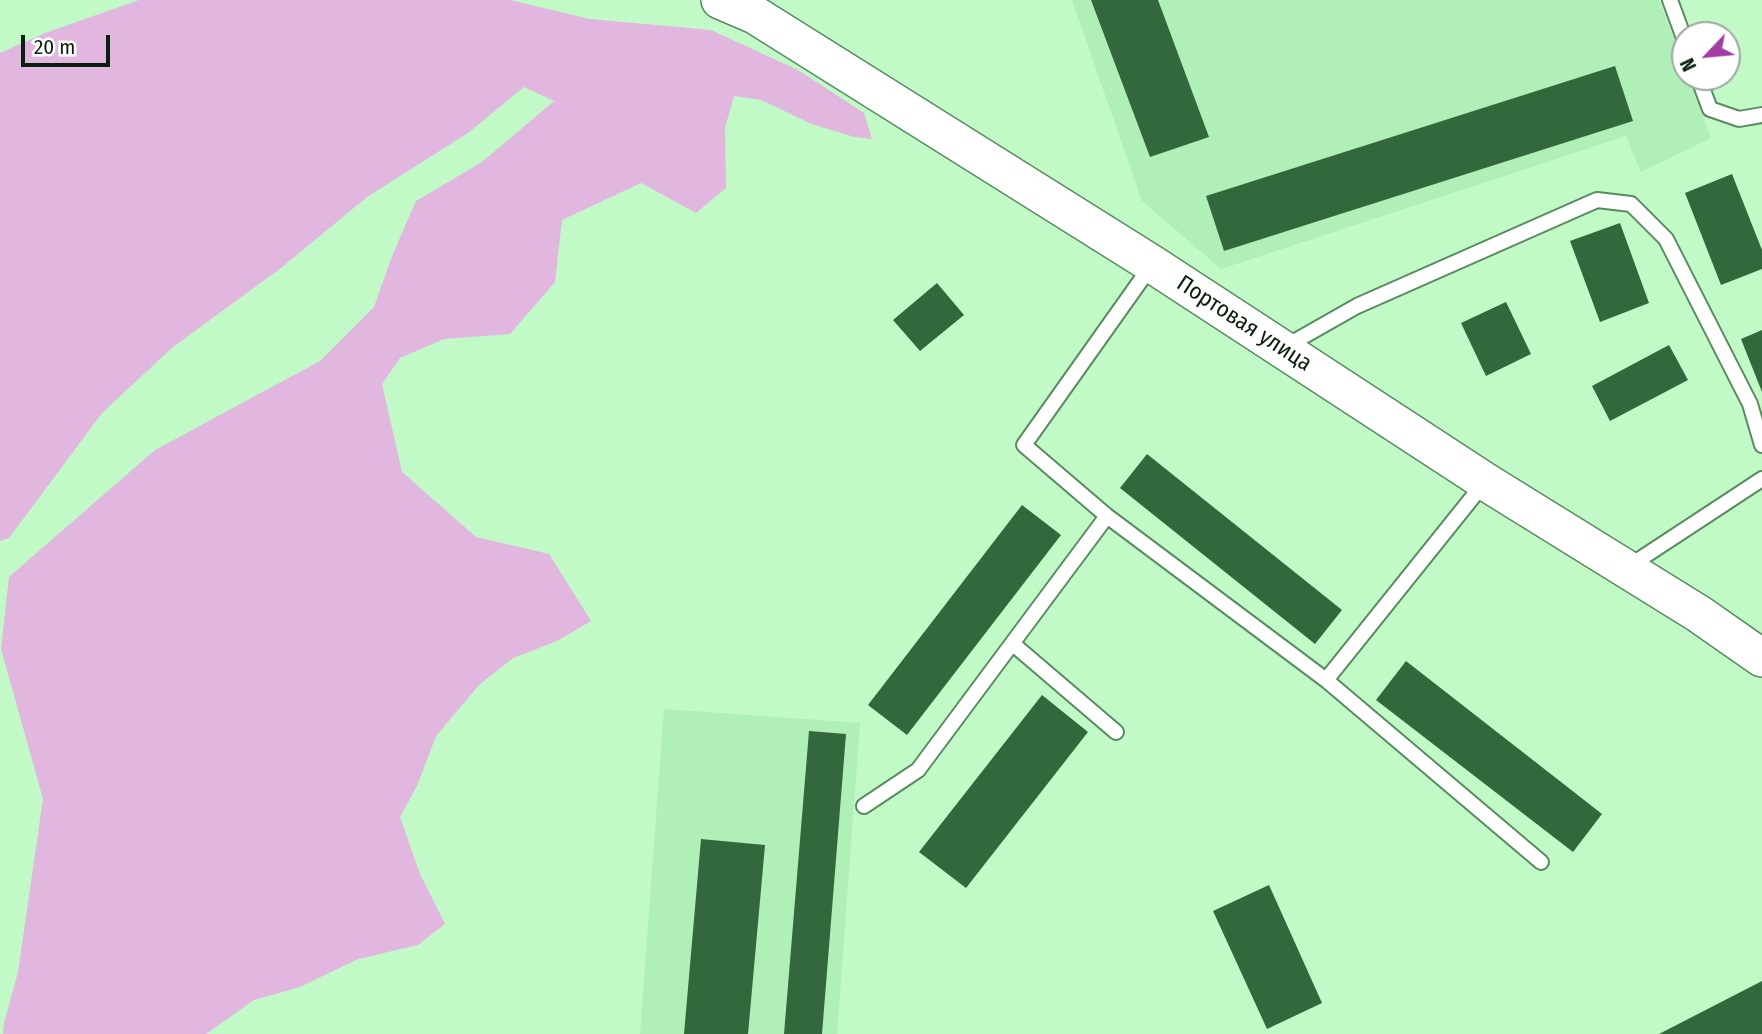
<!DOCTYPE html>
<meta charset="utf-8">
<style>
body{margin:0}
#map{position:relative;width:1762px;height:1034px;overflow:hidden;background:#c1f9c7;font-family:"Fira Sans Condensed",sans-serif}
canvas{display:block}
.north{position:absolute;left:1671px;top:21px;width:70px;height:70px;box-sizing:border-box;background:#fff;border:2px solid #9da69f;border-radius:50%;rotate:244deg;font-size:19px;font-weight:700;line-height:28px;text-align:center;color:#0a200e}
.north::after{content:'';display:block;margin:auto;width:24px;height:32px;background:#a23da2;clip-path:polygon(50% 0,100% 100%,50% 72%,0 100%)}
.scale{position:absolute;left:21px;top:35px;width:89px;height:32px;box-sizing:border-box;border:4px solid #0a200e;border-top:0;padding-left:9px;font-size:21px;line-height:24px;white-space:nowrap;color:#0a200e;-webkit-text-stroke:5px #fff;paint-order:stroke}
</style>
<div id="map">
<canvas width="1762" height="1034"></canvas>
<div class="north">N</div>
<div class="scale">20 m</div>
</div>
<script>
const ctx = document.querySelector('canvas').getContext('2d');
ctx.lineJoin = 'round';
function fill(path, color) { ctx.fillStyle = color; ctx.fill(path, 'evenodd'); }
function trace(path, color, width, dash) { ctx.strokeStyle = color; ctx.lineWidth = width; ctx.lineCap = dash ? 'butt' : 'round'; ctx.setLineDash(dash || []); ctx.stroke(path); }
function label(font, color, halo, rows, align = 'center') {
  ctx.font = font + ' "Fira Sans Condensed",sans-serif'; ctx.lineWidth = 7; ctx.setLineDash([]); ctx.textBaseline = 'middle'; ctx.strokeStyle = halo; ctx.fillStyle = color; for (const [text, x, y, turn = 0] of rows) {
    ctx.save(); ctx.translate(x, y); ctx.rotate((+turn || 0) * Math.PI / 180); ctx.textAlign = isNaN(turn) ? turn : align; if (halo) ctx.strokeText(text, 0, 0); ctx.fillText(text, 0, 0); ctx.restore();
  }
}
fill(new Path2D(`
 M1072 0H1659L1685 68V77H1688L1711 138 1641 172 1626 136 1221 269 1142 201Z
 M664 709 860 723 837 1034H640Z`), '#b1efb8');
fill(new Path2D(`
 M139 0H510L590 19 711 30 798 70 864 113 872 139 854 137 812 124 761 100 734 96 725 128 726 188 696 213 641 183 562 220 555 282 510 334 444 339 400 358 382 384 402 472 476 537 549 554 591 621 557 641 513 658 479 685 436 736 417 786 400 817 420 874 445 924 418 945 358 959 300 987 254 1000 206 1034H3L4 1023 18 972 43 799 1 649 9 577 155 450 320 361 374 307 392 256 416 201 482 162 554 101 524 87 468 133 367 197 281 268 173 347 102 413 9 538 0 541V53L45 33Z`), '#e1b7df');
fill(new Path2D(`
 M1091 0H1158L1209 137 1150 157Z
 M1615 66 1633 121 1224 251 1206 196Z
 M1732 174 1762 250V269L1721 285 1685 193Z
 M1620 223 1649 303 1600 322 1570 241Z
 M937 283 964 315 920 351 893 320Z
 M1506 302 1531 354 1486 376 1461 323Z
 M1762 330V392L1741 339Z
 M1669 345 1688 380 1610 421 1592 386Z
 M1147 454 1342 610 1315 644 1120 488Z
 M1022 505 1061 535 907 735 868 705Z
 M1406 661 1602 814 1573 852 1376 700Z
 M1042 695 1088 732 966 888 919 852Z
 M809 731 846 734 822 1034H784Z
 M701 839 765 845 748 1034H684Z
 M1269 885 1322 1003 1267 1029 1213 911Z
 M1762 981V1034H1659Z`), '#33673c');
const lane = new Path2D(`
 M1670 0 1685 41
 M1698 77 1710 109 1739 119 1762 115
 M1151 266 1024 445 1107 516 1326 680 1484 483
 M1283 348 1357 306 1597 200 1631 204 1666 239 1750 404 1762 445
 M1628 567 1762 479
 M1013 644 1116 732
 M1326 680 1541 862
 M864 806 918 770 1107 516`);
const secondary = new Path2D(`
 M720 0 755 15 1152 264 1486 482 1699 614 1762 658`);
trace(lane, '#588c5f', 18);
trace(secondary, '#588c5f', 40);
trace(lane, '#fff', 14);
trace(secondary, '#fff', 37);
label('23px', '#0a200e', '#fff', [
 ["Портовая улица",1244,324,33]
]);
</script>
